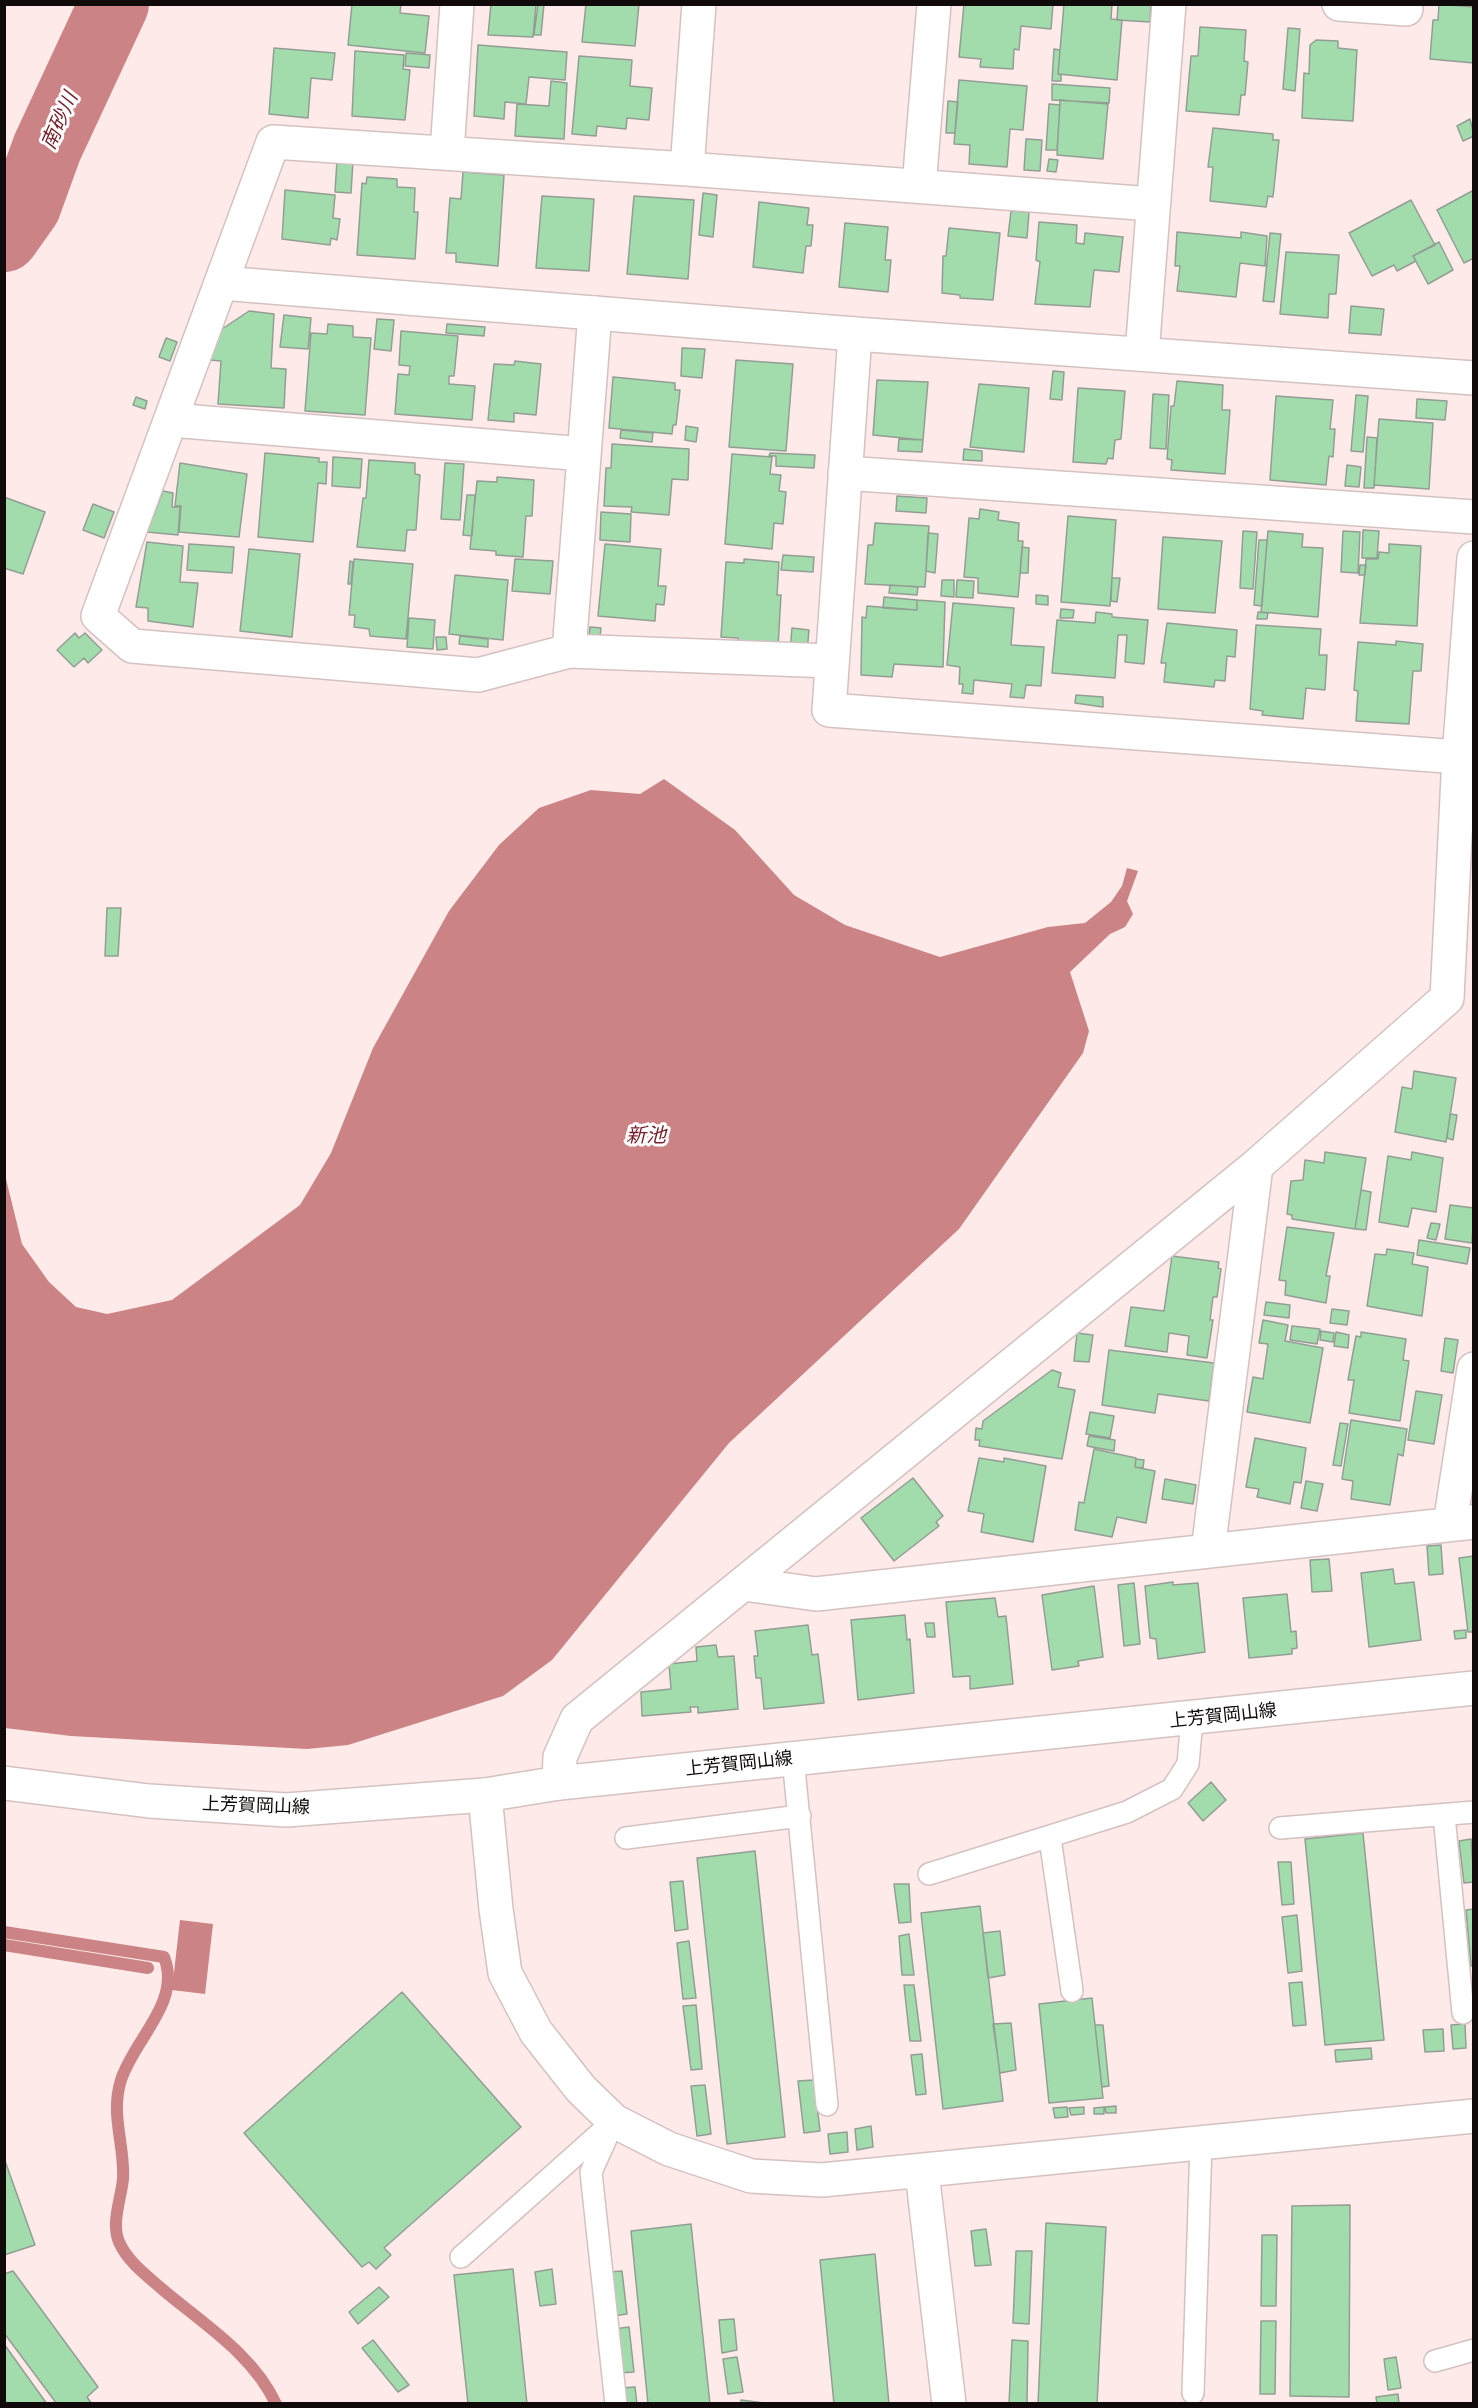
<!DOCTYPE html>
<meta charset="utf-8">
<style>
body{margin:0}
#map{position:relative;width:1478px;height:2408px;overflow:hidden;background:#fdeae9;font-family:Montserrat,sans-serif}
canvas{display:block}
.frame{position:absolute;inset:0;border:6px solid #100a0a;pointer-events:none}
</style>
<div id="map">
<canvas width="1478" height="2408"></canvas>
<div class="frame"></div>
</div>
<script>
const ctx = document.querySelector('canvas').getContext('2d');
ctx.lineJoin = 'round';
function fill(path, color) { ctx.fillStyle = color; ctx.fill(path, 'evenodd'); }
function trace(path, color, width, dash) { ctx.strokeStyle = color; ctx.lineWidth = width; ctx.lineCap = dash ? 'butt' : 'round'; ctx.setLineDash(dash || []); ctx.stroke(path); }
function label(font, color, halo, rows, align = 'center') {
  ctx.font = font + ' Montserrat,"Noto Sans JP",sans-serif'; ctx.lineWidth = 6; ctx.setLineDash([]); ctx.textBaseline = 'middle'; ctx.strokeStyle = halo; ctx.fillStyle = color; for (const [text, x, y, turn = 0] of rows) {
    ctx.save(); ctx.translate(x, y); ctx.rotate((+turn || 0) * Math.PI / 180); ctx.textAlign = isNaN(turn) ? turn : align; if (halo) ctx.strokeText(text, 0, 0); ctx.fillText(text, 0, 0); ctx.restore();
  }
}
fill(new Path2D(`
 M664 779 735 830 794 895 845 925 940 957 1048 927 1085 923 1111 902 1122 886 1127 868 1138 871 1127 901 1133 914 1125 927 1110 934 1070 972 1089 1031 1083 1053 959 1229 729 1443 552 1660 503 1696 348 1745 307 1749 71 1736 5 1728V1175L22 1244 49 1282 76 1307 107 1314 172 1300 300 1205 331 1153 373 1048 449 911 499 845 539 808 591 790 640 794Z
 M180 1920 213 1924 205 1994 172 1990Z`), '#cb8385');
trace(new Path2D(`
 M4 1932 164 1957C182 2002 134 2039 121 2080 110 2115 125 2145 123 2179 121 2199 111 2223 119 2242 128 2262 146 2275 162 2289 202 2323 253 2354 276 2404
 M4 1945 148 1968`), '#cb8385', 12);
trace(new Path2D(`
 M4 237 26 206 47 148 114 4`), '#cb8385', 70);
const building = new Path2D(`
 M352 4H401L400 13 429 16 425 53 348 45Z
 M491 4H536L533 37 488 35Z
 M538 4H544L541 35H534Z
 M586 4H639L635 46 582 42Z
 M964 4H1053L1051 29 1021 26 1019 50 1014 49 1013 69 980 67 981 59 959 57Z
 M1064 4H1112L1111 19 1122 20 1117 80 1058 74Z
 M1118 4H1151L1150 22 1117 20Z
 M1439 4 1474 7V63L1430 59 1433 20H1438Z
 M1200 27 1246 30 1244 61 1248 62 1245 95H1241L1239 115 1186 111 1191 56H1198Z
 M1288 28 1300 29 1295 91 1283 89Z
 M1316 40 1338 41V48L1357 50 1353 121 1302 118 1304 73 1309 74 1310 45Z
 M478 45 567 52 565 80 529 77 526 104 505 102 504 119 474 116Z
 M274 48 335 53 332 80 311 78 308 118 269 114Z
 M1054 49 1060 50 1058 74 1061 75V81H1052Z
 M355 51 404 55 403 69 410 70 405 120 352 116Z
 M406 53 430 55 429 68 405 66Z
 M579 56 632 60 630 86 652 88 649 120 627 118 626 129 597 126 596 136 572 134Z
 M959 80 1027 86 1023 130 1010 129 1007 167 969 164 970 145 954 144Z
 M551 81 567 83 564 139 515 136 517 104 549 106Z
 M1052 84 1110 88 1109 103 1052 100Z
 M1060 100 1108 104 1103 159 1057 155Z
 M948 101 958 102 955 133H946Z
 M1049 104 1060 105 1057 150H1046Z
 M1470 119 1474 136 1463 141 1457 126Z
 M1213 128 1273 134V140H1279L1273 197 1268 196 1266 207 1210 201 1213 167H1208Z
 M1026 139 1042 140 1040 171 1024 170Z
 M1049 159 1058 160 1056 172 1047 171Z
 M337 160 353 161 351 193 335 192Z
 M463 172 504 175 498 266 456 262V253H446L450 198 461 199Z
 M367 177 397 179V187L415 188 414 212H418L415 259 357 255 362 183 366 184Z
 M285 190 335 195 333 218 340 219 337 240 331 238 330 245 282 239Z
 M1474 190V258L1464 263 1437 210Z
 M703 193 717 195 713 237 699 235Z
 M542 196 594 199 589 271 536 268Z
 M634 196 694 200 688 279 627 274Z
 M1411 200 1435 245 1413 256 1416 261 1397 271 1394 265 1372 276 1349 233Z
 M759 202 809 208 807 225H813L811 246H806L803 273 753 267Z
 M1011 211 1029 212 1027 238 1008 236Z
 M1039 222 1077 225 1076 243 1084 244 1085 233 1123 237 1119 272 1094 270 1090 307 1035 304 1040 262 1036 260Z
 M845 223 888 227 885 260H891L888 292 839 287Z
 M949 228 1000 233 993 300 960 298V295L942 293 943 256H946Z
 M1177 232 1241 238V232L1267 236 1265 266 1240 263 1236 297 1177 291 1180 266H1175Z
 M1270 233 1281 234 1274 302 1263 301Z
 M1439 242 1453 270 1428 284 1413 256Z
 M1286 252 1339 255 1336 294H1329L1328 318 1280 314Z
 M1351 306 1384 309 1381 335 1349 333Z
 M249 311 274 314 271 368 286 369 284 408 218 404 221 361 210 360 222 329Z
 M284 315 311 318 308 349 280 347Z
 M377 319 394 320 391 351 374 349Z
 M328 324 353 326V337L371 338 365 415 305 411 311 333 327 334Z
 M447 324 485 327 484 336 446 333Z
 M401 331 458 336 454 376H449V384L475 386 472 420 395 414 398 374 409 375 410 366 399 365Z
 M166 338 177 342 170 361 159 357Z
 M682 348 705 349 702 378 681 376Z
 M736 360 793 364 786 451 729 447Z
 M515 361 541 364 536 415 514 413V422L488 420 494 364 514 365Z
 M1053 371 1064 372 1062 400 1050 399Z
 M613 377 675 383V390H680L676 425H673L672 434 609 428Z
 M877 380 928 382 923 440 873 435Z
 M1177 381 1223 385 1222 410H1230L1225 474 1171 470 1172 460 1167 459 1171 406H1174Z
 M979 384 1029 388 1024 452 970 447Z
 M1078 388 1125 391 1121 439 1115 440 1113 459 1108 458 1106 464 1073 462Z
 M1153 394 1169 395 1166 449 1150 448Z
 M1356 395 1368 396 1363 452 1351 451Z
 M1276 396 1333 400 1330 429H1335L1333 457 1329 456 1326 485 1270 480Z
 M136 397 147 401 145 409 133 405Z
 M1417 399 1447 401 1445 420 1416 418Z
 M1379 419 1433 423 1429 489 1374 485Z
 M686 426 698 428 696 442 685 440Z
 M621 430 653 433 652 442 620 438Z
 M1367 437 1377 438 1374 488H1364Z
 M899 439 923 440 922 452 898 451Z
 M612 444 689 449 688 480 672 479 669 515 631 512 632 507 604 506 606 468H611Z
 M964 449 982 451V461L963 460Z
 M265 453 319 458V462H327L326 484 318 483 313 542 258 537Z
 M770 453 815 455 814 468 776 466V456H769Z
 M732 454 772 457 770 474 781 475 779 491 786 492 783 524 774 523 772 549 725 544Z
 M333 457 362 459 360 488 332 486Z
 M369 460 415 463V474L420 475 416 530H407L405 551 357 547 363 498H366Z
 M180 463 247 474 239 537 179 532 181 506H175Z
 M445 463 464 464 460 520 441 519Z
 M1347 465 1361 467 1359 487 1345 486Z
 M497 477 534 480 532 516H526L523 557 496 555V551L470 549 477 481 497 482Z
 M163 491 173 493 172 507H180L178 535 147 532Z
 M467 495H475L472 536 463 535Z
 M897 496 927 498 926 513 896 511Z
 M4 497 45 512 23 574 4 568Z
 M93 504 114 512 104 538 83 530Z
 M980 509 999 512 998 520 1019 523 1018 541H1023L1018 597 978 593V578L964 577 969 518 979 519Z
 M601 512 631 514 630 542 600 540Z
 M1068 516 1116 520 1110 606 1061 602Z
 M875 523 929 526 925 587 865 584 868 545H873Z
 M1363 530 1379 531 1377 558H1362Z
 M1243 531 1257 532 1253 589 1240 588Z
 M1268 531 1303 534 1302 547 1323 548 1318 617 1261 612Z
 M1343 531 1360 532 1358 573 1341 572Z
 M928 533 938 534 935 573 926 571Z
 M1163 537 1222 541 1215 613 1158 609Z
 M1259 540H1267L1262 606 1254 605Z
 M147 542 183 546 180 582 198 583 193 627 148 621V608L136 607Z
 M189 544 234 547 232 573 187 570Z
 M605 544 661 549 658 586H666L664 605 656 604 655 621 598 616Z
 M1389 544 1421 546 1417 626 1360 623 1366 559H1378L1379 552 1389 553Z
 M1022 547 1029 548 1028 573H1020Z
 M249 549 300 554 292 637 240 631Z
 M783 555 814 557 813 572 781 570Z
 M354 559 413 564 406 639 370 636 369 629 354 627 355 615H349Z
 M515 559 553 561 550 594 512 591Z
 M744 559 779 562 777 595H781L778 647 738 644V638L721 637 726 562 744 563Z
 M350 561 353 562 351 584H348Z
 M1360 565H1366L1365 575H1359Z
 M455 575 508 580 503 640 449 634Z
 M1112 578H1120L1117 602 1111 601Z
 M942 580H954V597L941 596Z
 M957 580 974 581 973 598 956 597Z
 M890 585 918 587 917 595 889 593Z
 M1036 595 1048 596V605L1036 604Z
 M884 597 917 600V610L883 608Z
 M917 600 945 602 943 667 894 664 892 677 861 675 862 617 866 618 867 606 917 610Z
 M953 603 1014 608 1011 645 1044 647 1041 686 1026 685 1024 698 1010 697 1012 684 974 680 973 694 962 693 963 684H959L960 667 947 665Z
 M1061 609 1074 610 1073 618H1060Z
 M1096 612 1112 614V617L1148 620 1144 664 1125 662 1127 635H1118L1115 678 1052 673 1057 620 1095 623Z
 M1258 612 1268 613 1267 619H1257Z
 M409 618 435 620 433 649 407 647Z
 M1167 623 1237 630 1235 657 1227 656 1225 681 1215 680 1214 687 1164 682 1166 663H1161Z
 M1256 625 1321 629 1319 655H1327L1325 690 1306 688 1303 719 1262 715 1263 711 1250 709Z
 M590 627 601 628 600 637H589Z
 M792 628 809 630 807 652 790 651Z
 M75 633 79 638 85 633 102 650 88 663 84 658 74 667 57 650Z
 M460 636 488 639V647L459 644Z
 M436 637H446L447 649 437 650Z
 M1396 641 1423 644 1421 671H1413L1409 724 1356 721 1358 691 1354 690 1358 642 1396 645Z
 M1076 695 1103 697V707L1075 703Z
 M107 908H121L118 956H105Z
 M1414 1071 1456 1078 1446 1142 1395 1132 1402 1087 1412 1089Z
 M1450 1114 1457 1115 1453 1140 1447 1138Z
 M1325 1152 1366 1158 1355 1229 1292 1219V1215L1287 1214 1291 1181 1303 1180 1305 1160 1324 1163Z
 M1412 1152 1443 1158 1436 1212 1412 1208 1408 1227 1379 1222 1388 1156 1411 1160Z
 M1361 1190 1371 1192 1366 1230 1355 1229Z
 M1450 1205 1474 1208 1472 1243 1445 1239Z
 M1431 1223 1440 1224 1436 1240 1427 1238Z
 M1287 1227 1334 1233 1326 1276H1330L1326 1303 1285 1295 1286 1281 1279 1280Z
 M1419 1240 1470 1248 1467 1264 1417 1255Z
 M1387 1249 1414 1253 1412 1264 1428 1267 1422 1316 1367 1306 1375 1254 1386 1255Z
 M1172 1256 1219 1262 1218 1268 1221 1269 1217 1297H1213L1210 1320H1213L1207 1358 1187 1355 1189 1336 1169 1333 1167 1352 1125 1346 1131 1307 1164 1311Z
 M1266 1302 1290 1305 1289 1318 1264 1315Z
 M1332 1309 1349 1311 1347 1325 1330 1323Z
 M1263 1320 1288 1325 1285 1341 1323 1348 1310 1423 1247 1412 1253 1377 1263 1379 1268 1344 1259 1343Z
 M1292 1326 1320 1329 1317 1344 1290 1340Z
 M1321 1331 1334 1333 1333 1342 1320 1340Z
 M1336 1332 1349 1335 1348 1348 1334 1346Z
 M1361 1332 1406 1339 1403 1360 1409 1361 1400 1421 1349 1413 1354 1380H1348L1356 1336 1361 1337Z
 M1077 1333 1093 1335 1089 1362 1074 1361Z
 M1445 1338 1458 1340 1453 1373 1441 1371Z
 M1109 1350 1214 1363 1209 1401 1158 1394 1155 1413 1102 1405Z
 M1052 1370 1061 1373 1058 1387 1075 1390 1062 1459 979 1446 980 1440H975L976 1428 982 1429 983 1421Z
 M1416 1391 1442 1395 1434 1444 1408 1440Z
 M1090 1412 1114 1416 1110 1438 1086 1434Z
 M1351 1420 1407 1429 1403 1456 1398 1454 1390 1505 1351 1499 1353 1481 1342 1479Z
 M1340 1423 1348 1424 1341 1466 1333 1465Z
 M1089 1436 1115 1440 1114 1451 1087 1446Z
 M1255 1438 1306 1448 1301 1483 1294 1482 1290 1504 1257 1497 1259 1489 1246 1487Z
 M1094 1449 1136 1458 1135 1467 1155 1471 1146 1523 1117 1517 1112 1537 1075 1530 1079 1502 1084 1503Z
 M979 1458 1004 1462V1458L1046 1466 1033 1542 981 1532 984 1514 968 1511Z
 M1136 1459 1144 1460 1143 1468 1135 1467Z
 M913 1478 943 1516 936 1522 939 1526 894 1561 861 1518Z
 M1165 1479 1196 1485 1193 1504 1162 1499Z
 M1306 1481 1323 1484 1317 1511 1301 1508Z
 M1441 1545 1443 1574 1429 1575 1427 1546Z
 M1474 1556V1632H1468L1459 1558Z
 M1329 1559 1332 1591 1312 1592 1310 1560Z
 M1393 1569 1395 1584 1414 1582 1421 1640 1369 1647 1361 1573Z
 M1173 1582V1585L1198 1583 1205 1652 1158 1659 1156 1639 1150 1638 1145 1586Z
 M1134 1583 1140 1644 1124 1646 1118 1585Z
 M1094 1586 1103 1657 1078 1661 1079 1666 1052 1670 1042 1595Z
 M1287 1594 1291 1632 1296 1631 1297 1648 1292 1649V1654L1249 1658 1243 1598Z
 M995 1598 998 1617 1006 1616 1013 1684 970 1689V1676L953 1677 946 1602Z
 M905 1615 907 1640 910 1639 914 1693 858 1700 851 1620Z
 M925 1623H934L935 1637H927Z
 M808 1625 812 1655 818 1654 824 1703 764 1709 761 1678H756L754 1656H758L755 1631Z
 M1466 1630V1638L1455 1639 1454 1631Z
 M716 1645 718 1657 734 1656 738 1709 698 1713V1707H690L691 1712 642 1716 641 1692 671 1689 669 1664 697 1661 696 1647Z
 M1211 1782 1226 1800 1203 1821 1188 1803Z
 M1363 1833 1384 2040 1325 2045 1305 1839Z
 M1471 1839 1474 1882 1464 1883 1459 1841Z
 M755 1851 785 2137 727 2144 697 1858Z
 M1278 1862H1291L1294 1904 1282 1905Z
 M683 1881 688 1929 675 1931 670 1882Z
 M894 1884H909L911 1922 899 1923Z
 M980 1906 1003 2101 943 2109 921 1913Z
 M1474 1909V1966H1471L1466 1910Z
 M1297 1915 1302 1971 1288 1973 1282 1917Z
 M1000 1931 1005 1975 988 1978 983 1933Z
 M909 1934 914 1975H902L899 1936Z
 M689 1941 696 1998 683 1999 677 1943Z
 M1302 1982 1306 2025 1293 2026 1289 1983Z
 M904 1985H914L921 2041H910Z
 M402 1992 521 2127 384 2248 391 2255 376 2269 369 2262 362 2267 244 2133Z
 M1092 1998 1103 2098 1049 2103 1039 2004Z
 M696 2005 702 2069 691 2070 683 2006Z
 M1011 2023 1016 2070 1000 2073 993 2024Z
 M1465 2024 1466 2048 1453 2049 1451 2025Z
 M1095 2025H1103L1109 2086 1102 2087Z
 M1443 2029 1444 2051 1425 2052 1423 2030Z
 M1371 2048 1372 2059 1336 2062 1335 2050Z
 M922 2054 926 2094 916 2095 911 2055Z
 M814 2080 820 2131 804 2133 798 2081Z
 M705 2085 711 2134 697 2136 691 2086Z
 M1116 2106V2113H1106L1105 2107Z
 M1067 2107 1068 2117 1055 2118 1053 2108Z
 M1084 2107V2114L1071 2115 1069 2108Z
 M1104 2107V2114H1094V2108Z
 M871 2126 873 2147 857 2150 855 2129Z
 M847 2132 848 2152 830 2154 828 2134Z
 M4 2158 35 2245 4 2255Z
 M1350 2205 1349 2397 1290 2396 1292 2206Z
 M1046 2223 1106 2227 1097 2404H1038Z
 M691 2224 710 2404H648L631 2231Z
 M986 2229 991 2265 975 2266 971 2231Z
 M1262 2235H1277L1276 2306H1261Z
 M1016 2251H1032L1029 2324 1013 2323Z
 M875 2254 889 2404H834L820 2260Z
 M513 2269 527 2404H468L454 2275Z
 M552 2269 556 2304 540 2306 535 2272Z
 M13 2271 98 2387 87 2397 92 2404H57L4 2333V2274Z
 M622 2271 627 2314 613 2316 609 2272Z
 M379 2287 389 2297 358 2324 349 2312Z
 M734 2319 737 2350 722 2353 719 2320Z
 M1261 2321H1276L1275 2394H1260Z
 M629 2327 634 2372 620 2373 614 2329Z
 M373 2340 409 2385 398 2392 362 2348Z
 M1012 2340 1028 2341 1027 2404H1009Z
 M4 2344 47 2404H4Z
 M737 2357 743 2392 728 2394 723 2359Z
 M1396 2357 1401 2388 1388 2390 1384 2359Z
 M635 2387 637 2404H622L621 2388Z
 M1398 2394 1399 2404H1377L1376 2397Z
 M741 2400 772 2404H741Z`);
fill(building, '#a2dcad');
trace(building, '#929e94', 1.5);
const service = new Path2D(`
 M793 1758 827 2105
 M1444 1815 1463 2013
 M1280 1828 1474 1812
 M626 1838 800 1816
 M1050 1838 1072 1991
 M929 1874 1127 1812 1172 1789 1188 1764 1192 1719
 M614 2121 591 2172 616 2404
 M461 2257 607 2127
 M1435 2361 1474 2350
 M1193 2393 1201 2143`);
const minor = new Path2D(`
 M1339 4 1406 9V4
 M447 153 457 4
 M687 169 699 4
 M919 186 934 4
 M855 334 829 710 1459 757
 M1142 354 1169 4
 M171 420 584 454
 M845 473 1474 517
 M569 651 595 313
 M831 661 569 651 478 675 132 646 98 616 273 142 687 169 1152 204
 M1450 1524 1474 1369
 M1208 1551 1256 1166
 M744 1584 816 1594 1474 1522
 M559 1783 560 1757 577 1719 1256 1166 1447 998 1459 757 1474 558
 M485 1795 496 1909 505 1973 536 2032 581 2089 614 2121 669 2149 751 2176 822 2180 1474 2116
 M922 2172 949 2404`);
const tertiary = new Path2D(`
 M221 283 855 334 1474 378`);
const secondary = new Path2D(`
 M4 1783 149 1801 286 1810 485 1795 559 1783 1474 1688`);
trace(service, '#d4c2c2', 24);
trace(minor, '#d4c2c2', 36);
trace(tertiary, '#d4c2c2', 36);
trace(secondary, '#d4c2c2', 36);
trace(service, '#fff', 21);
trace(minor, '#fff', 33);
trace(tertiary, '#fff', 33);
trace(secondary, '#fff', 33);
label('18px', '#100a0a', '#fff', [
 ["上芳賀岡山線",1223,1716,-6],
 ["上芳賀岡山線",739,1764,-6],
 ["上芳賀岡山線",256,1806,2]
]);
label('italic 20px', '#741e29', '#fff', [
 ["南砂川",60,121,-66],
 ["新池",646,1136]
]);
</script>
